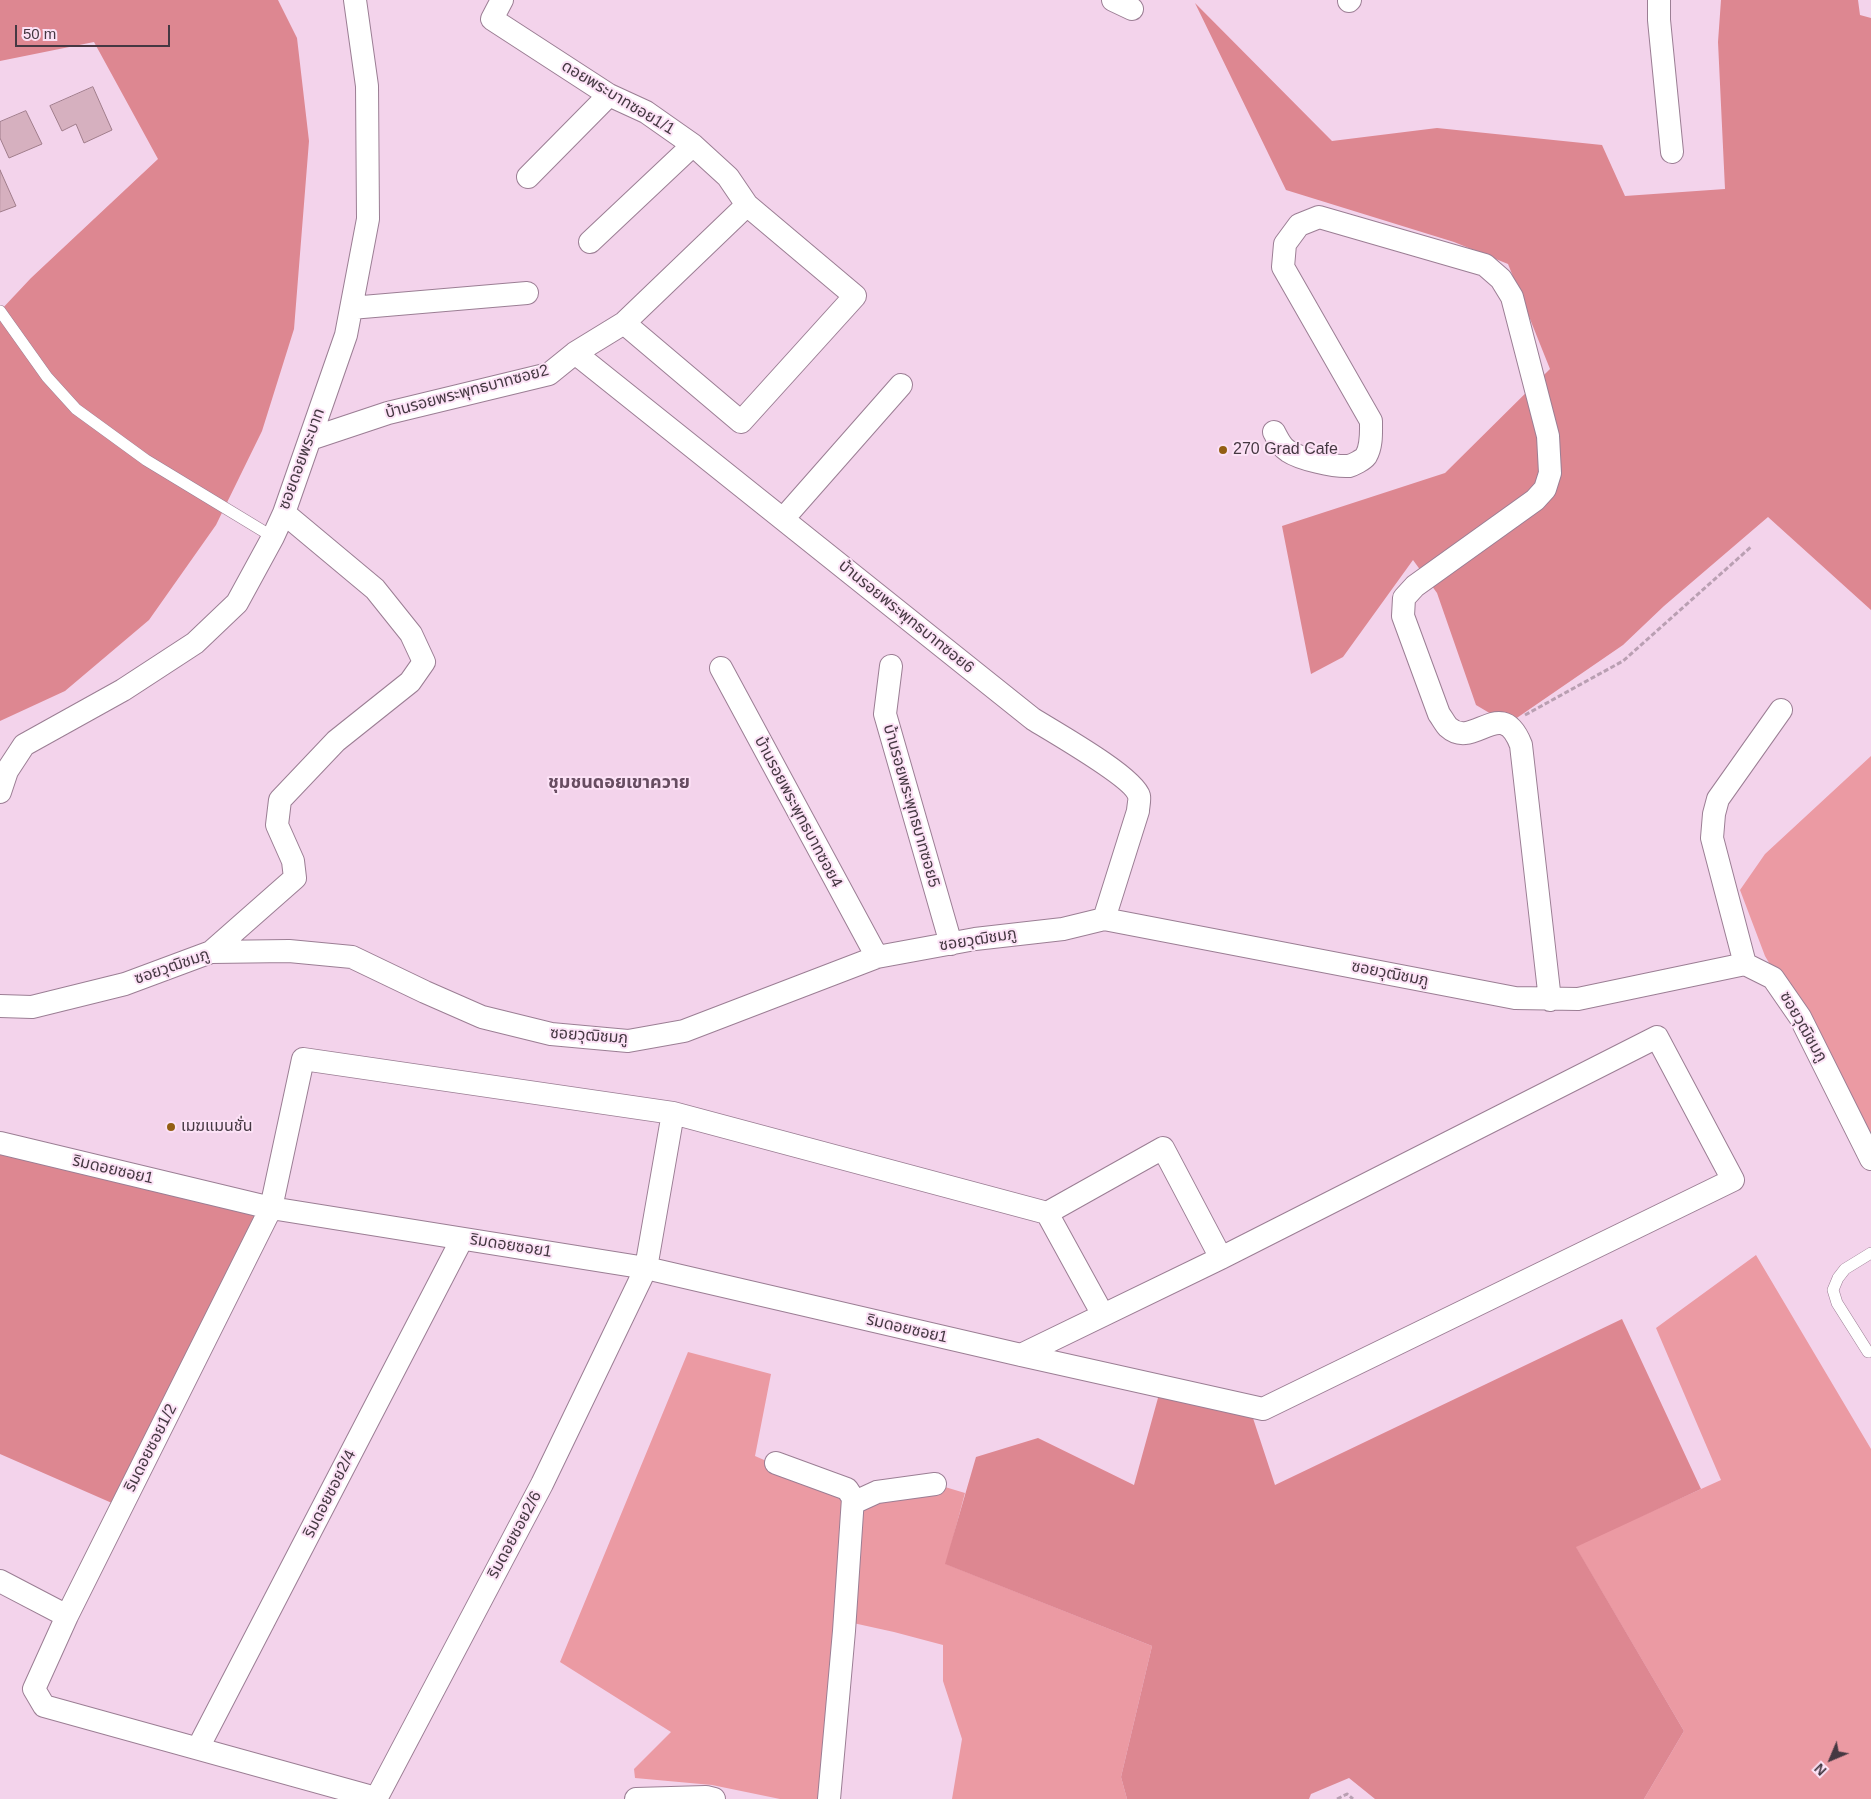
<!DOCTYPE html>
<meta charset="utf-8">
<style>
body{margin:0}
#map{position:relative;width:1871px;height:1799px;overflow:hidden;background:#f3d3eb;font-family:Arial,sans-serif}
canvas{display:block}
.north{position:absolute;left:1806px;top:1734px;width:50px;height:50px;-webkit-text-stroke:4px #fce2f6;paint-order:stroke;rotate:225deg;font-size:14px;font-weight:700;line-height:20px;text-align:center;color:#453842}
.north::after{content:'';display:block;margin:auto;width:18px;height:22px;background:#453842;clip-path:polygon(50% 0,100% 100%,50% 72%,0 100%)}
.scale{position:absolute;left:15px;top:25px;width:155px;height:22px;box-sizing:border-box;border:2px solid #453842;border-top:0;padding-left:6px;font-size:15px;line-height:18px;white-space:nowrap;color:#453842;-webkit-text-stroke:4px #fce2f6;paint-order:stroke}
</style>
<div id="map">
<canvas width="1871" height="1799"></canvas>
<div class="north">N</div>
<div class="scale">50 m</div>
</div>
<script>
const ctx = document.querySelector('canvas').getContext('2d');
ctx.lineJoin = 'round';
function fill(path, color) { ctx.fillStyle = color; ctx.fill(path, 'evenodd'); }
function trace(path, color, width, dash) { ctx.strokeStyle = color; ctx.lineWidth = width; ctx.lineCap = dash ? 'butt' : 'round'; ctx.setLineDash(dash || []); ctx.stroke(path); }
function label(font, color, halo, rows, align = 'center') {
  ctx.font = font + ' Arial,"Noto Sans Thai",sans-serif'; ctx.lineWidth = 4; ctx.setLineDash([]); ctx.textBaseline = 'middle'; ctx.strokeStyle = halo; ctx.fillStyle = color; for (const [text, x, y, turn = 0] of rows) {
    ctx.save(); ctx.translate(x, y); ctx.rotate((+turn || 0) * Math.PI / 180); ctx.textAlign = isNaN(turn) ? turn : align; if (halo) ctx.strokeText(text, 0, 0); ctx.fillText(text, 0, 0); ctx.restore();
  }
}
fill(new Path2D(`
 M1871 756V1136L1765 956 1740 890 1765 854Z
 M1756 1255 1871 1449V1799H1644L1684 1731 1575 1546 1721 1480 1656 1328Z
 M688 1352 771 1374 755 1456 844 1495 836 1640 819 1799H780L712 1785 635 1778 634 1769 671 1732 560 1662Z
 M935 1484 965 1493 946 1564 1152 1646 1121 1777 1127 1799H952L962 1739 943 1681V1645L894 1632 844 1621 853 1503Z`), '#eb9aa3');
fill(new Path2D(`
 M0 0H278L297 38 309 141 294 329 262 431 216 525 149 620 65 691 0 721V311L31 278 158 159 94 42 0 61Z
 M1721 0H1858L1860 15 1871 18V610L1768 517 1664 606 1623 645 1508 724 1476 705 1437 593 1413 560 1343 657 1311 674 1282 526 1445 473 1550 369 1508 264 1454 242 1286 190 1195 3 1332 141 1437 128 1602 145 1625 196 1725 189 1718 42Z
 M0 1143 271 1208 121 1507 0 1454Z
 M1622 1319 1701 1489 1576 1547 1684 1731 1644 1799H1375L1349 1778 1311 1794 1309 1799H1127L1121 1777 1152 1646 945 1564 976 1457 1038 1438 1134 1485 1161 1387 1249 1406 1275 1485Z`), '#dd8791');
const building = new Path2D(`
 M93 87 112 130 84 143 76 124 62 131 50 106Z
 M26 111 42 144 9 158 0 138V122Z
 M0 170 16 206 0 212Z`);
fill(building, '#d6b0bf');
trace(building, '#a07d8b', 1);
const service = new Path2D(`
 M0 311 47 377 76 409 146 460 273 537
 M1868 1352 1837 1303 1833 1290 1838 1278 1845 1269 1871 1253`);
const minor = new Path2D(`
 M502 0 492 19 609 95 646 112 693 145 728 177 747 205 855 296 741 422 624 323
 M1113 0 1132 9
 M1659 0V20L1672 152
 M1349 1 1350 0
 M528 177 609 95
 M590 242 693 145
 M351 308 527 293
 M575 353 1033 719C1052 731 1134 777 1139 796 1140 800 1138 807 1138 811L1104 919
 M1274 432C1278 439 1281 447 1288 451 1300 459 1334 467 1349 466 1353 465 1363 460 1366 456 1372 446 1371 432 1371 421L1283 267 1285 244 1299 225 1319 217 1485 265 1501 279 1512 297 1548 436 1550 473 1545 489 1535 500 1415 586 1404 598 1403 616 1439 714C1442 718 1445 724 1448 727 1474 751 1501 694 1521 745L1550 1000
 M310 439 388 413 549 374 575 353 624 323 747 205
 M783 519 901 385
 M891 666 885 714 951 944
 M721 668 877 957
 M0 792 7 771 24 745 123 690 195 643 237 603 273 537 284 513 346 335 368 219 367 86 355 0
 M211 952 295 878 293 861 277 825 280 800 336 741 410 682 424 662 411 634 375 589 284 513
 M1745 964 1712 838 1714 814 1718 799 1781 710
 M0 1006 32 1007 125 984 211 952 289 951 352 957 425 992 482 1017 551 1034 628 1041 684 1031 877 957 975 939 1063 929 1104 919 1515 998 1578 999 1745 964 1773 978 1800 1017 1871 1159
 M0 1143 271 1208 646 1268 1021 1355 1263 1409 1733 1180 1657 1037 1221 1258 1021 1355
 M1047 1213 1103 1315
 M776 1463 847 1489 853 1498 844 1631 829 1799
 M853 1503 877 1492 935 1484
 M0 1581 67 1616
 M198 1748 462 1239
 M376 1798 44 1706 34 1689 67 1616 271 1208 303 1059 673 1113 1047 1213 1163 1148 1221 1258
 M376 1799 542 1484 646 1268 673 1113
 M636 1799 706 1797 714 1799`);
trace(service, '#9b7e94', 12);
trace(minor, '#9b7e94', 24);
trace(new Path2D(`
 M1525 715 1623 661 1752 546
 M1337 1799 1347 1794 1353 1799`), '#b99fb2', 3, [5, 2.5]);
trace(service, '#fff', 11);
trace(minor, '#fff', 22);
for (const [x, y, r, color] of [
 [1223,450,5,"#935e13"],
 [171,1127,5,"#935e13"]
]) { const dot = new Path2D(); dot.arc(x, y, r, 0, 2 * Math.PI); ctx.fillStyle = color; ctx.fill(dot); trace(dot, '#fce2f6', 2); }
label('16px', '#453842', '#fce2f6', [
 ["ดอยพระบาทซอย1/1",618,98,31],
 ["บ้านรอยพระพุทธบาทซอย2",467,392,-15],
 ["ซอยดอยพระบาท",302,459,-70],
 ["บ้านรอยพระพุทธบาทซอย6",906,617,39],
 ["บ้านรอยพระพุทธบาทซอย5",911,806,74],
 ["บ้านรอยพระพุทธบาทซอย4",798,812,62],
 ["ซอยวุฒิชมภู",978,940,-9],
 ["ซอยวุฒิชมภู",172,967,-19],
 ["ซอยวุฒิชมภู",1390,974,11],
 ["ซอยวุฒิชมภู",1803,1027,60],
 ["ซอยวุฒิชมภู",589,1036,4],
 ["ริมดอยซอย1",113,1170,13],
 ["ริมดอยซอย1",511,1246,9],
 ["ริมดอยซอย1",907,1329,13],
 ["ริมดอยซอย1/2",151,1448,-63],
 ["ริมดอยซอย2/4",330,1494,-63],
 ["ริมดอยซอย2/6",515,1535,-62]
]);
label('16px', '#453842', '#fce2f6', [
 ["270 Grad Cafe",1233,450],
 ["เมฆแมนชั่น",181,1127]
], 'left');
label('bold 18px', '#674d61', '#fce2f6', [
 ["ชุมชนดอยเขาควาย",619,783]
]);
</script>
